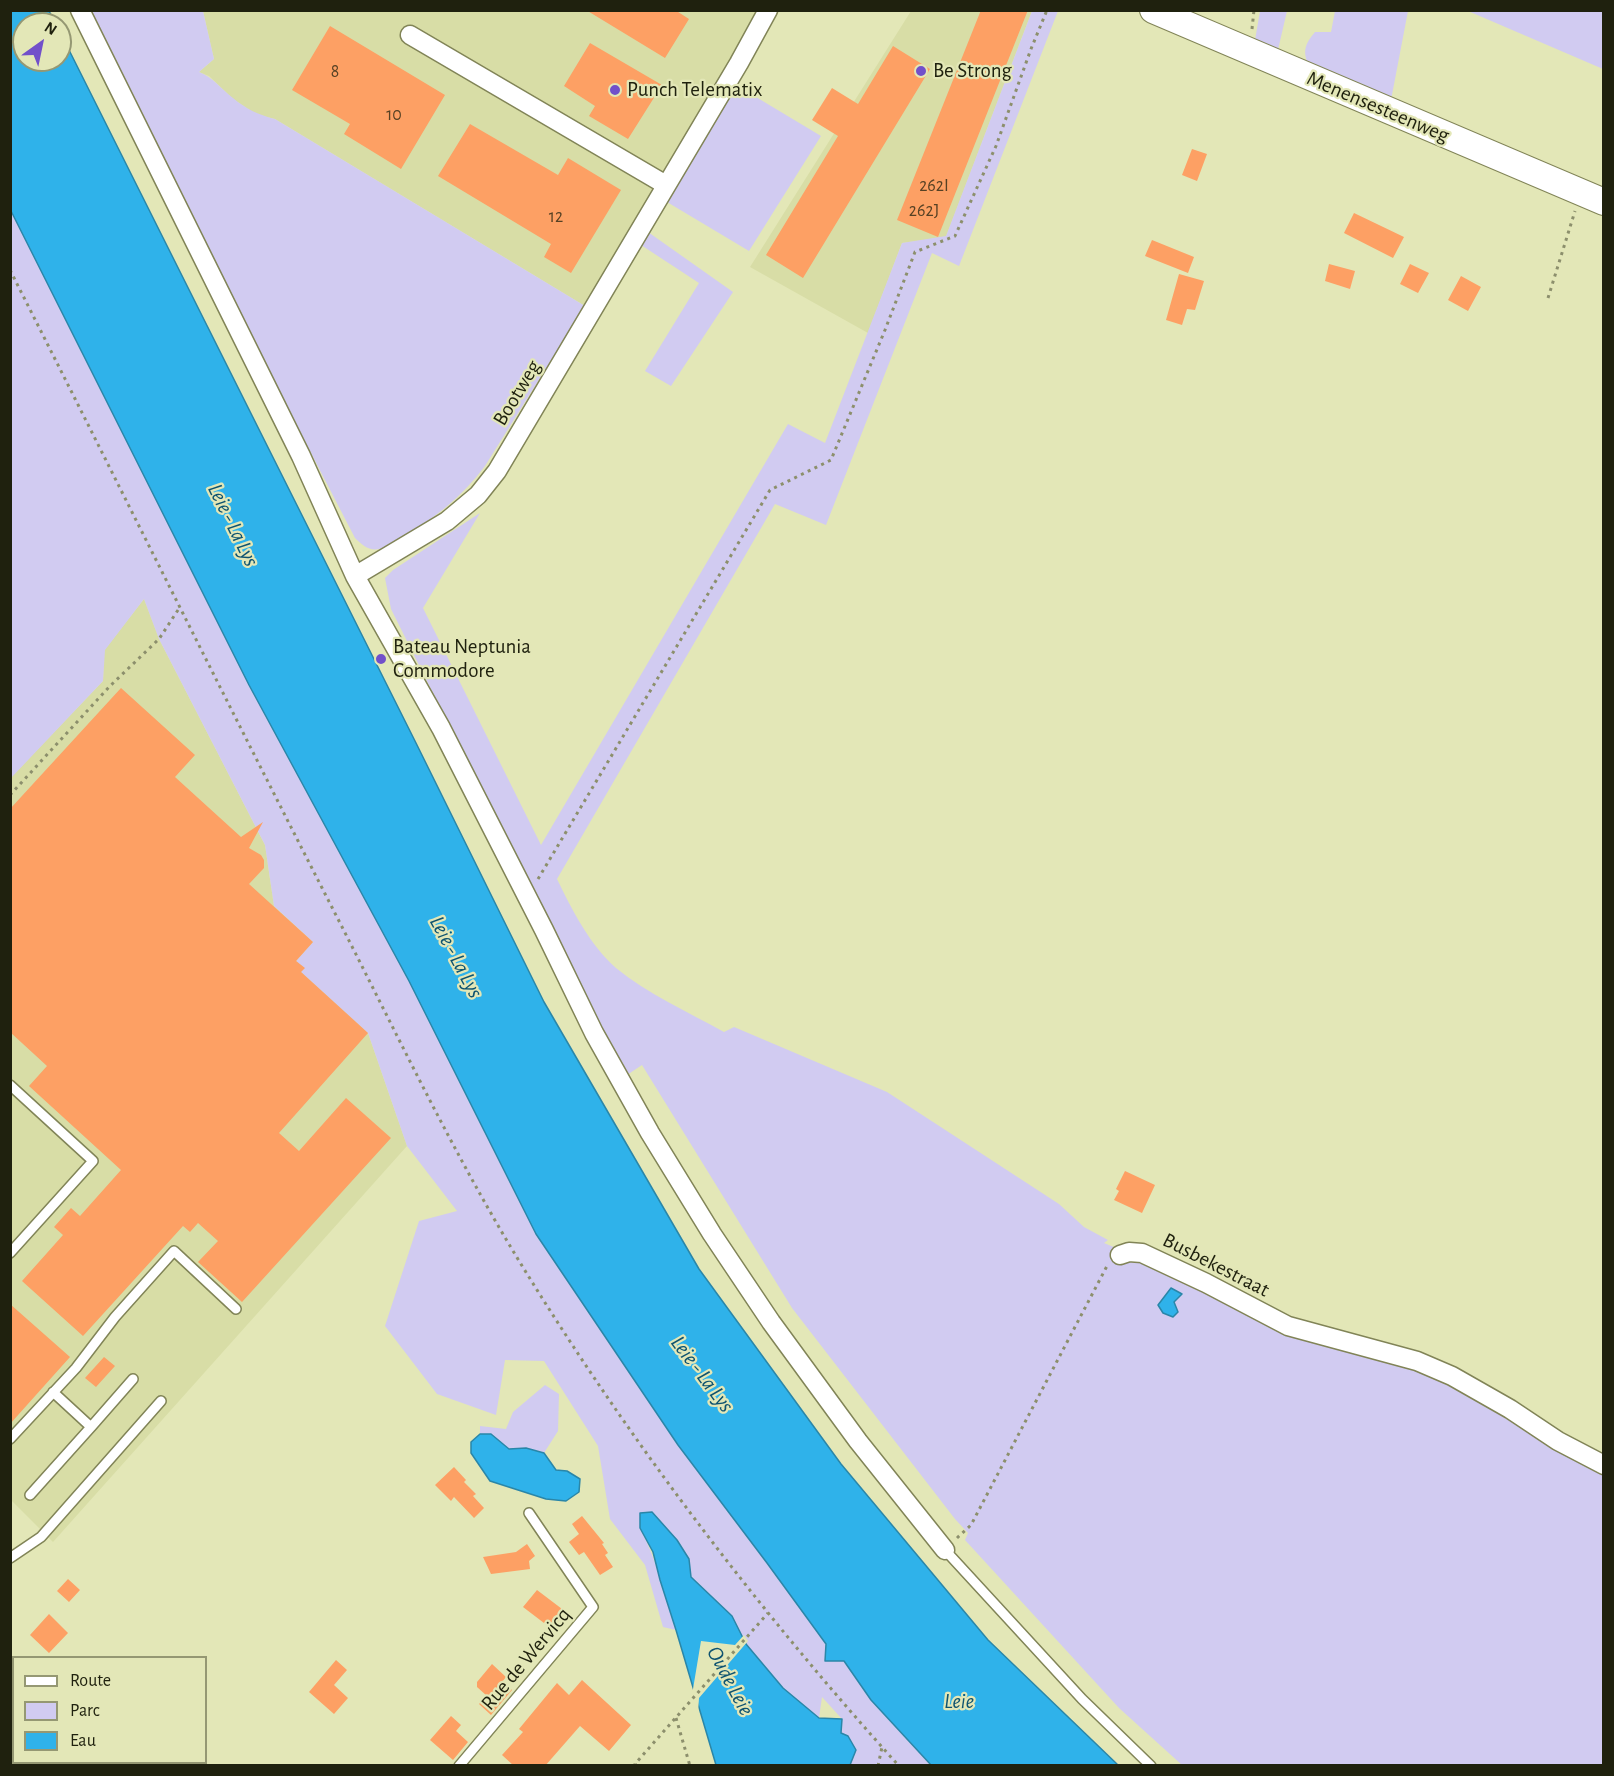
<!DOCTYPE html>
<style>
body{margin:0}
#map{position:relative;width:1614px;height:1776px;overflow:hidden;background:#e3e7b7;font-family:"Alegreya Sans",sans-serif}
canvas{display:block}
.frame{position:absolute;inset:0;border:12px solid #1f210e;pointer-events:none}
.legend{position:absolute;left:12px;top:1656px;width:195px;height:108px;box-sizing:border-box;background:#e3e7b7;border:2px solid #959873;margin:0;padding:8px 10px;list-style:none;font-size:18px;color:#1f210e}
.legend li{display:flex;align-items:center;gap:12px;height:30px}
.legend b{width:30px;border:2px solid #959873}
.north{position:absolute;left:12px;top:12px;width:60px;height:60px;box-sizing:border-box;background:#e3e7b7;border:2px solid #959873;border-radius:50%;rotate:33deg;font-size:16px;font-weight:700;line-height:24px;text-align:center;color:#1f210e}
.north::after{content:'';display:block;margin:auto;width:21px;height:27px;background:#7250ca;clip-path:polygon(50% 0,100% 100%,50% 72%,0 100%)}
</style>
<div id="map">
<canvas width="1614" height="1776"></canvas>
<div class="frame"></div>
<ul class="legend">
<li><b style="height:8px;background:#fff"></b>Route</li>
<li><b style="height:16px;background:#d1cbf1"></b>Parc</li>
<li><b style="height:16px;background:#2fb2ea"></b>Eau</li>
</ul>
<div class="north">N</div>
</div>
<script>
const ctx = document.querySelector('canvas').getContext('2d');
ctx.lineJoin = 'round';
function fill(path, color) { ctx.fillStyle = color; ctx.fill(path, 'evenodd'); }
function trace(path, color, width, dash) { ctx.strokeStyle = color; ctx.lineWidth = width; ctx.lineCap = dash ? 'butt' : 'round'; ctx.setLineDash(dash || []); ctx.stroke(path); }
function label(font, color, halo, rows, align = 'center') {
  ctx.font = font + ' "Alegreya Sans",sans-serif'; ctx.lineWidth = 4.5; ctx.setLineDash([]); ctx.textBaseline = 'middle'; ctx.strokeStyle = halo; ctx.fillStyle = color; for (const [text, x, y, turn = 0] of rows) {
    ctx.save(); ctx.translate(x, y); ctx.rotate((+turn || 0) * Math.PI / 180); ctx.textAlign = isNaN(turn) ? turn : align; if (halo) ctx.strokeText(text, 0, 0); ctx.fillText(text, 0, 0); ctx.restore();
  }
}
fill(new Path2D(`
 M203 11H762L585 306 275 119 255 114 233 99 209 76 199 72 214 59Z
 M911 11H1032L946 237 902 243 868 333 750 267Z
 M144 599 159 639 265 845 274 906 313 942 305 968 368 1033 407 1146 53 1542 11 1500 10 778 103 681 104 650Z`), '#d8dda6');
fill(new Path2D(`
 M82 11H203L214 59 199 72C213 77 221 89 233 98 246 109 259 115 275 119L585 306 485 466C461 498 431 522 396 540 391 543 384 548 379 549 369 551 362 545 355 538Z
 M1032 11H1058L959 266 932 253 826 525 775 504 557 879C572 910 590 945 616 968 648 994 688 1012 724 1032L734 1027 887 1092 1059 1204 1084 1227 1108 1240 1104 1243 1194 1280 1445 1378 1603 1470V1765H1182L1119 1708 965 1540 968 1533 955 1519 792 1308 642 1065 627 1075 527 882 391 609 385 578 393 570 480 513 423 608 541 845 788 424 825 443 902 243 946 236Z
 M1260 11H1287L1277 54 1254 46Z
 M1335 11H1408L1391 100 1309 66C1302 51 1305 44 1315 32H1331Z
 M1468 11H1603V69Z
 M736 85 821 136 749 251 667 202Z
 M11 211 249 685 409 981 536 1234 678 1445 767 1563 826 1644 825 1661H844L871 1700 931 1765H850L856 1750 841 1734 842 1719 822 1697 819 1718 783 1688 746 1644 732 1616 691 1577 689 1559 640 1528C657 1560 665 1596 676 1630L663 1627 645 1565 610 1519 598 1446 544 1361 505 1360 496 1415 437 1394 385 1326 419 1221 457 1211 407 1146 368 1033 301 972 304 968 296 961 313 942 274 906 265 845 159 639 144 599 105 650 103 681 11 778Z
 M648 232 733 292 671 386 645 371 699 283 641 245Z
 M545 1385 559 1394 558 1431 544 1453 526 1448 509 1449 491 1434H480V1426L506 1429 513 1412Z`), '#d1cbf1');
const water = new Path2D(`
 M11 10 49 11 56 24H24V60H60V32L416 743 544 1002 699 1269 841 1464 988 1640 1118 1765H931L871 1700 844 1661H825L826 1644 767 1563 678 1445 536 1234 409 981 249 685 11 211Z
 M1171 1288 1182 1294 1174 1302 1178 1312 1173 1317 1163 1313 1158 1305Z
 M480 1434H491L509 1449 526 1448 544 1453 556 1470 567 1471 580 1479 579 1492 566 1501 546 1499 490 1481 471 1453V1442Z
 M652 1512 677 1540 689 1559 691 1577 732 1616 746 1644 783 1688 819 1718 842 1719 841 1733 848 1736 856 1750 850 1765H716L676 1630 660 1580 653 1552 640 1528V1513Z`);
fill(water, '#2fb2ea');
trace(water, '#2a86a8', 1.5);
fill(new Path2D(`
 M744 1635 748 1641 699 1698 698 1713 692 1695 701 1641 735 1645Z`), '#e3e7b7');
fill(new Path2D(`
 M586 10H675L689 19 665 58Z
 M981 10H1028L938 237 897 220Z
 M330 26 445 95 401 169 344 134 350 124 292 90Z
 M590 43 662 85 628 139 589 116 595 106 564 86Z
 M893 46 930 69 803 278 766 255 838 136 812 120 832 88 858 104Z
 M470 124 558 175 568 158 621 190 571 273 544 257 551 244 438 176Z
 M1192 149 1207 154 1197 181 1182 175Z
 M1354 213 1404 237 1393 258 1344 233Z
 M1152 240 1194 257 1188 273 1145 256Z
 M1329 264 1355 271 1350 289 1325 281Z
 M1410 264 1429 273 1418 293 1400 284Z
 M1179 274 1204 281 1195 310 1187 309 1182 325 1166 320Z
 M1461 276 1481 287 1468 311 1448 300Z
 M121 688 195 755 175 777 241 837 263 822 249 848 261 855 264 860V868L249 884 313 942 296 961 305 968 301 972 368 1033 279 1133 299 1151 346 1098 391 1138 242 1302 198 1262 218 1241 198 1223 190 1232 183 1226 83 1336 22 1281 63 1235 54 1227 71 1208 80 1216 121 1170 29 1086 47 1066 10 1032V809Z
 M1125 1171 1155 1185 1142 1213 1114 1200 1119 1191 1116 1189Z
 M10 1304 70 1357 10 1424Z
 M104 1357 115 1366 96 1387 85 1378Z
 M454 1467 466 1480 464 1482 476 1494 473 1496 484 1508 474 1518 454 1497 451 1501 435 1485Z
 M582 1516 604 1543 602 1544 608 1553 605 1555 613 1567 600 1575 584 1552 579 1555 569 1542 579 1534 572 1524Z
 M527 1544 535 1556 529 1561 530 1569 491 1574 483 1557 516 1552Z
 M68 1579 80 1590 69 1602 57 1591Z
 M537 1590 566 1612 554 1626 547 1620 544 1623 523 1607Z
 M49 1614 68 1633 49 1653 30 1635Z
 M336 1660 347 1670 334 1685 348 1698 334 1714 309 1692Z
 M492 1664 506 1677 502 1682 512 1690 491 1715 479 1704 487 1696 477 1687V1682Z
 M582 1680 631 1725 609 1751 580 1726 545 1766H514L502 1755 523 1732 519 1729 557 1683 569 1695Z
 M451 1716 461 1725 456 1731 468 1742 453 1760 430 1740Z`), '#fda064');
const lane = new Path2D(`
 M10 1085 93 1161 10 1253
 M53 1392 91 1427 133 1379
 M10 1439 76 1368 115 1317 174 1251 236 1309
 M30 1495 91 1427
 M945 1550 1082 1699 1151 1766
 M10 1558 41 1537 161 1401
 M459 1766 593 1607 529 1513`);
const street = new Path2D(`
 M80 10 301 456 355 576 441 728 544 930 594 1033 650 1133 712 1234 771 1322 858 1441 945 1550
 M410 35 666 185
 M355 576 447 521 478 495 497 471 739 63 768 10
 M1120 1255 1129 1252 1142 1253 1206 1283 1288 1326 1417 1361 1452 1376 1510 1409 1558 1441 1604 1465`);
const secondary = new Path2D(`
 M1153 10 1604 202`);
trace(lane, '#818457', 12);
trace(street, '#818457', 21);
trace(secondary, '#818457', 28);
trace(new Path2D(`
 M1252 29 1254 10
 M10 270C120 487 228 705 339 921 399 1038 455 1157 524 1269 633 1446 760 1612 899 1766
 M1548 298 1575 211
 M10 795 110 686 159 639 180 607
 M538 879 770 490 831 460 885 330 915 252 955 236 996 146 1031 49 1047 10
 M957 1538 971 1525 1107 1266
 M676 1718 690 1766
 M637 1766 635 1764 768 1613
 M878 1766 882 1747`), '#8c8f6c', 3, [3, 4.5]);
trace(lane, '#fff', 9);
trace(street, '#fff', 18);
trace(secondary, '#fff', 26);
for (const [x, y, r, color] of [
 [921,71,6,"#7250ca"],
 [615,90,6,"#7250ca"],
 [381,659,6,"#7250ca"]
]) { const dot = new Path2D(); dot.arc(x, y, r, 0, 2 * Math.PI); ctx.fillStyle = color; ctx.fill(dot); trace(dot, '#e3e7b7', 2); }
label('18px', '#564124', null, [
 ["8",335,72],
 ["10",394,115],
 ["262I",934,186],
 ["262J",924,211],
 ["12",556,217]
]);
label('21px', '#1f210e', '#e3e7b7', [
 ["Be Strong",933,71],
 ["Punch Telematix",627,90],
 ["Bateau Neptunia",393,647],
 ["Commodore",393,671]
], 'left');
label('21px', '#1f210e', '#e3e7b7', [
 ["Menensesteenweg",1378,107,23],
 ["Bootweg",517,393,-59],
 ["Busbekestraat",1216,1265,27],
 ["Rue de Wervicq",526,1659,-50]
]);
label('italic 22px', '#0e5370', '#e3e7b7', [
 ["Leie - La Lys",233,525,64],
 ["Leie - La Lys",456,957,62],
 ["Leie - La Lys",702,1374,53],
 ["Oude Leie",730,1681,62],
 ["Leie",959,1701]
]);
</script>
